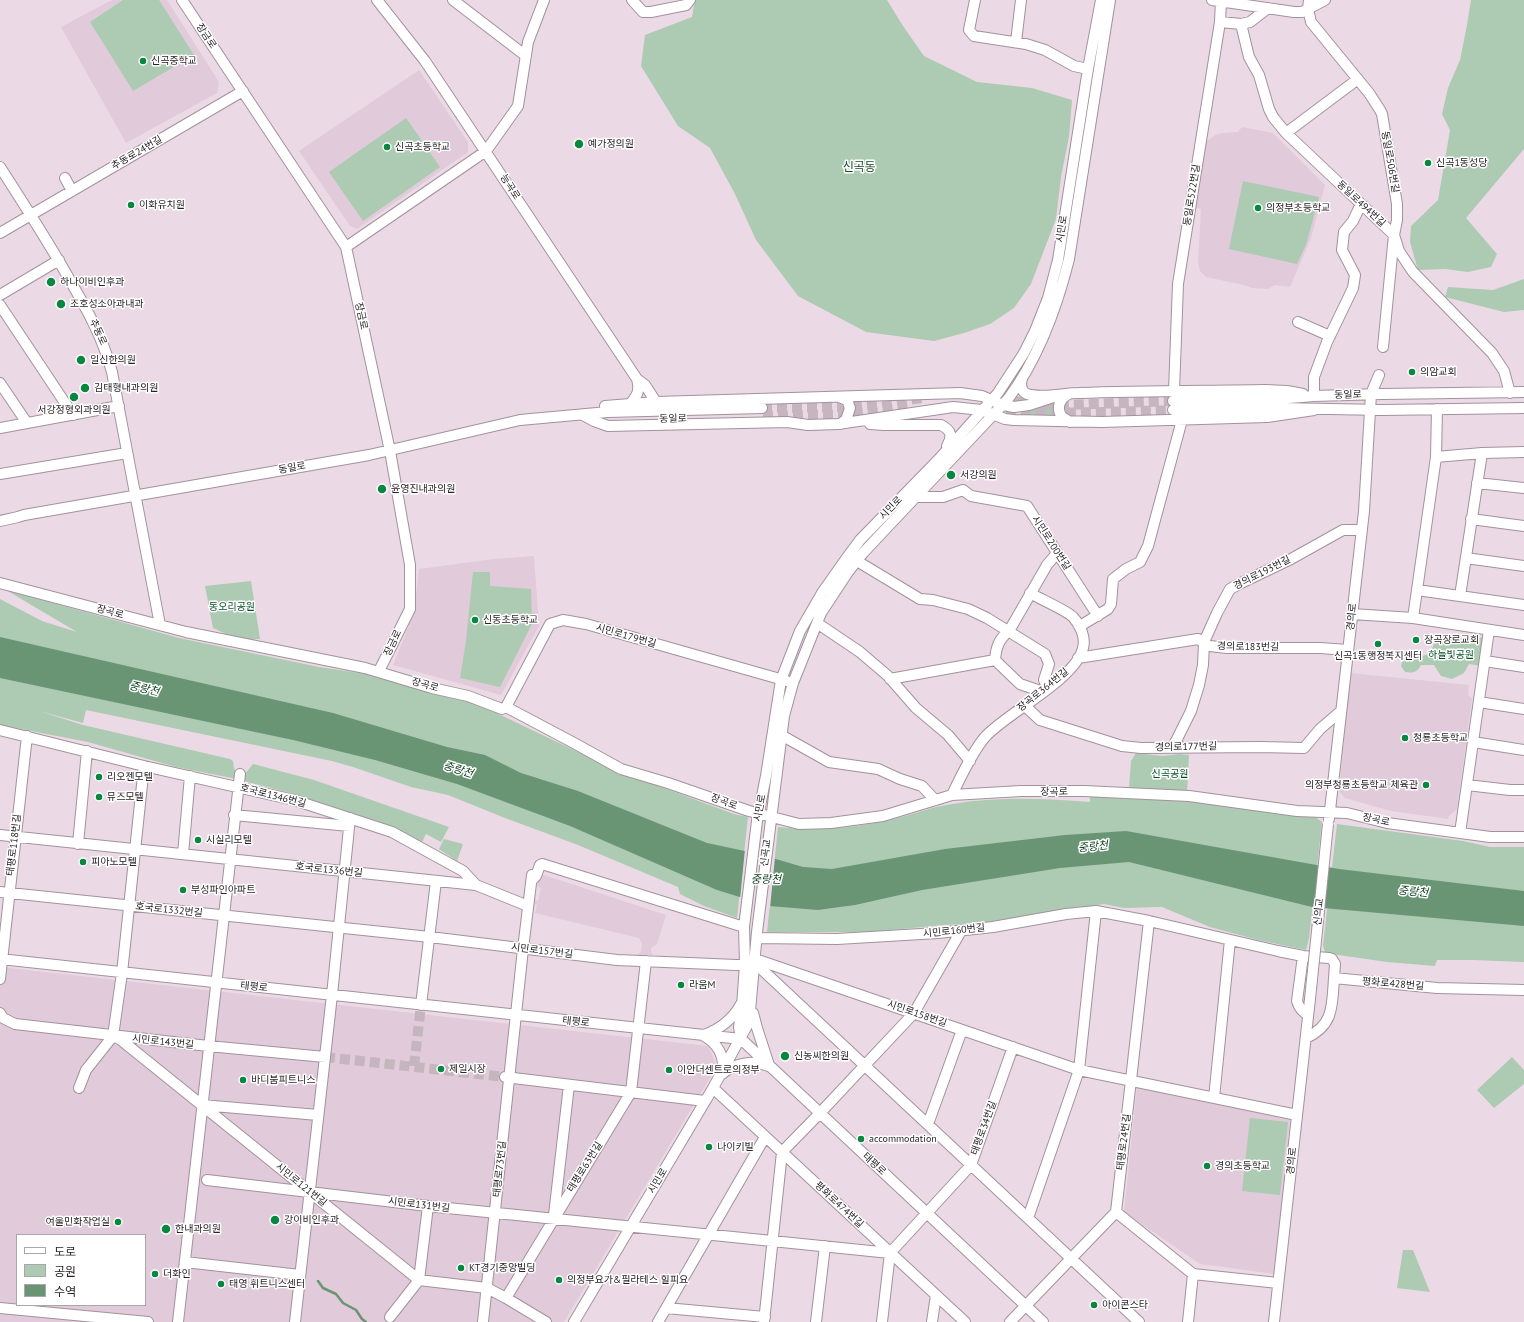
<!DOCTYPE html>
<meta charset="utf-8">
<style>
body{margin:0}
#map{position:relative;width:1524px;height:1322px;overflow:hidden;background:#ebdae5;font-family:"PT Sans","Noto Sans KR",sans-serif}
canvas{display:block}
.legend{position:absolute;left:16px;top:1234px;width:130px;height:72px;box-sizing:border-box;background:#fff;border:1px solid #a9a7a9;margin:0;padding:5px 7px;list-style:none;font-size:12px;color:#292327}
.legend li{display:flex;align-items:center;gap:8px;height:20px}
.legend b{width:20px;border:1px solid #a9a7a9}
</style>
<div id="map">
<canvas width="1524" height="1322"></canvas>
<ul class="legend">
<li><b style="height:5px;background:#fff"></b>도로</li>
<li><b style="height:11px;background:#adcab3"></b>공원</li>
<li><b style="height:11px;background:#6a9574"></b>수역</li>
</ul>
</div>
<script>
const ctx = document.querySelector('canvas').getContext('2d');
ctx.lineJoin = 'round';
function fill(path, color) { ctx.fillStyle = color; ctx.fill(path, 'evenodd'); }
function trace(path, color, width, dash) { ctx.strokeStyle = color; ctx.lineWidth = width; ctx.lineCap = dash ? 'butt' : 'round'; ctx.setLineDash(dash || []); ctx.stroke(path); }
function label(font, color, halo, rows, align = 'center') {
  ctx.font = font + ' "PT Sans","Noto Sans KR",sans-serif'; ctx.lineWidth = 3; ctx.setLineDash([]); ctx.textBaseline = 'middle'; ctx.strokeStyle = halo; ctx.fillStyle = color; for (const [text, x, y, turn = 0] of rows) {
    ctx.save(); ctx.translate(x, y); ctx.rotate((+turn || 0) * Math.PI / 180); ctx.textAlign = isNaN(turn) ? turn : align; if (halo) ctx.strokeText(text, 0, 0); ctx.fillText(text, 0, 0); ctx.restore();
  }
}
fill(new Path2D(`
 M112 0H167L219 82 217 93 126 143 61 27Z
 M419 70 468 142V152L357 229 350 226 299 151Z
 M1242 127 1273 133 1325 185 1311 238 1290 287 1275 285 1268 289 1252 288 1244 285 1206 277 1200 271 1198 263 1201 209 1194 207 1203 144 1215 135 1222 133 1238 132Z
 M534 556 539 626 501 695 393 665 414 613 419 569 494 559Z
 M1350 673 1469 685 1468 695 1472 699 1457 809 1448 817 1449 819 1391 811 1345 798 1339 791Z
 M541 874 666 915 657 944 651 948V952L654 956 638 955 641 951 642 944 639 938 535 913 537 905 534 904 535 900 538 901 541 888 537 886Z
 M0 967 708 1046 717 1066 564 1322H0ZM17 1235H145V1305H17Z
 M1137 1086 1290 1119 1275 1274 1200 1264 1124 1212Z`), '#e1cad9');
fill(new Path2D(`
 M123 0H159L194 55 133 91 90 22Z
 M695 0H887L903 26 924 56 977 82 1032 88 1072 100 1069 137 1061 177 1056 219 1031 284 1014 308 990 324 964 333 934 341 866 332 798 296 756 240 735 194 710 148 678 126 641 66 645 35 692 17Z
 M1471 0H1524V149L1466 218 1497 254 1491 267 1468 272 1445 269 1418 270 1410 242 1411 226 1438 200 1450 130 1442 114 1448 88 1460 60 1467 25Z
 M406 118 440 167 363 221 329 172Z
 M1243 181 1319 197 1306 245 1297 264 1229 249Z
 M1524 279V310L1504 312 1445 297 1448 287 1493 290Z
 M1056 400V416L1021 414 1022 411Z
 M473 572H490V586L531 589 532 624 500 687 460 678 466 641Z
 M251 581 260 639H237L213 628 205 586Z
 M6 590 179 638 319 667 380 676 469 700 618 771 734 814 748 817 737 918 704 906 680 894 678 887 578 845 505 818 448 795 411 787 353 767 332 761 86 710 83 723 39 711 83 725 230 759 233 761C234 770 234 773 244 775L253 764 314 780 449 827 441 842 426 834 422 842 385 824 294 794 232 778 176 767 88 742 0 725V599L42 621 77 632Z
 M1450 635 1486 638 1482 666 1469 664 1464 673 1452 679 1441 676 1434 665H1421C1417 673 1412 673 1405 672L1401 666C1404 654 1408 654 1418 656 1422 657 1427 654 1431 653 1434 641 1438 636 1450 635Z
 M1136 753 1163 756 1179 754 1189 755 1187 794 1129 788 1131 761Z
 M1090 795 1178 799 1313 815 1322 822 1309 938 1306 950 1258 940 1210 927 1162 907 1124 908 1104 904 985 923 944 925 870 932H767L778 827C821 832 864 827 905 816 917 813 929 808 941 806 990 796 1040 798 1090 802Z
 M1337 824 1463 841 1490 847H1524V962L1473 960H1437L1435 966 1387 962 1325 953 1323 945Z
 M444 839 463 844 457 861 439 849Z
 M1512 1057 1524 1070V1084L1494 1108 1477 1090Z
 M1250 1118 1288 1122 1280 1195 1242 1191Z
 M1403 1250H1413L1430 1292 1397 1288Z`), '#adcab3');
fill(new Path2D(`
 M0 637 333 713 447 747 485 755 521 773 578 791 707 843 759 854 803 867 832 869 945 849 1065 835 1126 831 1339 869 1524 891V926L1312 907 1129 862 1060 868 922 890 855 905 818 910 769 906 717 890 570 826 457 784 375 760 293 740 0 678Z`), '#6a9574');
fill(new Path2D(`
 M745 849 775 857 770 908 740 899Z`), '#ebdae5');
trace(new Path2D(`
 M318 1281 323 1288 336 1294 343 1303 356 1310 362 1319 366 1322`), '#6a9574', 2.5);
trace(new Path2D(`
 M999 400 1066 405 1173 401
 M762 408 843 407 925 398
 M991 409 1050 413 1173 410
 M763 416 858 414 911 409
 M325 1057 505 1077
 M414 1066 421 1005`), '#c4b5bf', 10, [10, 5]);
const minor = new Path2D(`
 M182 0 346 247 390 451 410 565V609L379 671
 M377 0 425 61 637 379C640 390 638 395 630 404
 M453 0 526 56
 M632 0 643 12H651L686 5 690 0
 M975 0 969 30 974 36 1026 44 1045 50 1074 66 1088 69
 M1212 0 1294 12H1302L1325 0
 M1309 0 1308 9 1311 22 1369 93 1380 110 1382 114 1397 204V220L1394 235 1383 347
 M1220 22 1241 24 1249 57 1259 75 1269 109 1273 117 1286 133 1394 235 1399 251 1413 272 1492 353 1504 371 1510 393
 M1241 24 1250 22 1268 8
 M1016 42 1021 0
 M1286 133 1358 79
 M0 167C25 206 50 244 72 284 89 313 103 339 112 372L160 625
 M65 178 72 191
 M0 233 243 91
 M346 247 486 151 518 106 528 42 544 0
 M0 295 59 260
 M0 305 73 415
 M1298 322 1330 336
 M637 379 645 385 656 402
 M1022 379C1020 385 1021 391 1027 394 1041 399 1064 393 1079 393 1141 391 1203 391 1265 390L1287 391 1303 394
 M0 383 27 423
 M1174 391 1178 284 1220 22 1221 0
 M1069 394C1059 398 1056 409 1062 417L1070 422
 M1314 396V377L1327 342 1353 288 1355 275 1342 250 1344 232 1353 221 1361 204
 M839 397 847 400 850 408 846 420 840 424
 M1173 401 1277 399 1314 396 1382 394 1524 392
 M605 406 656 402 960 393 982 396 1003 405 1014 407 1029 405 1060 395
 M1173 410 1278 408 1382 410 1524 408
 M583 415 594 421 608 426 787 422 808 425 838 424 953 407 982 410 1005 419 1014 420 1102 422 1267 417 1314 410
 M870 424 884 425H941C951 430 953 436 947 446
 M0 428 119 406
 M1436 457 1482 453 1524 452
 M0 474 127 453
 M1477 483 1524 488
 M917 497H943L963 490 971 496 1027 506 1098 616
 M1471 519 1524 526
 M0 521 18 517 24 515 369 455 520 420 608 412 762 408
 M1466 558 1524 566
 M857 561 920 599 933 600 968 609 987 618 1045 654 1049 664 1044 680 1048 688
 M0 583 186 632 365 668 432 688 468 696 502 709 506 707 574 743 621 769 668 783 749 811 799 824 831 823 883 816 952 795 1021 791H1084L1189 796 1297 811 1347 813 1387 823 1490 837H1524
 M1417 590 1524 605
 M1460 596 1482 453
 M1352 614 1413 618 1524 635
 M1413 618 1436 457 1437 409
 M817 623 860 652 888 676 916 708 948 735 970 761
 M1080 626 1108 609 1111 604 1113 579 1126 569 1140 562 1148 546 1182 420
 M1078 658 1198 639 1210 646 1227 648H1320L1348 650
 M995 660C996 647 999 639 1009 631L1047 565 1057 553
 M1485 661 1524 667
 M890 679 995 660 1020 684 1043 692
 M1479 702 1524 709
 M1024 705 1040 720 1122 746 1141 748 1261 747 1304 748 1320 729 1341 711
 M506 707 550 624 563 620 586 624 787 681
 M0 730 144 766 294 800 392 832 463 871 476 885 528 906
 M781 735 829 762 878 769 900 779 922 786 935 800
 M1473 742 1524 750
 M1173 747 1191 711 1199 685 1203 665 1204 642 1217 613 1230 589 1241 583 1291 559 1343 530H1362
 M1467 785 1510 790H1524
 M952 795C960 778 973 751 985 737 1008 712 1076 679 1083 648 1086 637 1080 625 1073 617 1066 610 1040 599 1030 593
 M234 815 349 826
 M1329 819 1364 511 1371 394 1379 375
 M1460 833 1489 630
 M0 835 476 885
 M78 844 87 751
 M183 854 190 776
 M532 880 536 876 540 865 542 864 744 927
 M0 892 430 937 617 960 736 965 745 964
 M757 938 837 939 938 933 993 927 1066 914 1096 911 1149 921 1278 951 1303 956 1329 958 1332 959 1335 964 1334 978
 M1303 956 1297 1001C1299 1008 1302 1011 1308 1015
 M0 959 741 1039 1043 1322
 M755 959 1079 1070 1297 1115
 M755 963 1139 1322
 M0 979 27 736
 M421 1005 436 881
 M0 1013 3 1018 15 1024 208 1046 325 1057
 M753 1013 757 1028 769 1065
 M704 1035C720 1029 733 1019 741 1004
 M113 1036 121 1040 419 1280 487 1288 506 1298 546 1322
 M704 1036C716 1042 726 1057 722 1070
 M1306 1038C1334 1025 1332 1006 1334 978L1437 988 1524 990
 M741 1039 739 1027 742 1007 745 964 744 927 757 821 766 776 781 680 800 631 822 593 846 559 860 540 938 460 998 393 1024 353 1035 331 1048 298 1058 260 1088 69 1101 0
 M722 1074C733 1064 754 1059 768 1066
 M505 1077 705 1101
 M79 1088 86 1070 113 1036 122 973 144 766
 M713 1088 965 1322
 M1214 1098 1230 940
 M202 1105 318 1115
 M928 1124 962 1030
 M207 1180 428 1206 890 1253
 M1116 1212 1193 1274 1278 1283
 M554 1215 569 1085
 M1028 1218 1079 1070 1096 911
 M890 1253 971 1165 1013 1047
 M185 1262 300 1275
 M506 1298 631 1092 646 961
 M0 1308 148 1322
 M666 1308 765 1317
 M390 1317 419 1280 428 1206
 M178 1322 240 774
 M295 1322 332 995 350 818
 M483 1322 523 949 532 875
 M574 1322 713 1088 749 1022 757 932 784 716 793 683 821 613 848 572 863 553 1008 399C1038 359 1057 307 1069 259L1110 0
 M658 1322 765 1137
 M764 1322 782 1152 820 1113 914 1013 961 931
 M816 1322 825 1246
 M882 1322 890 1253
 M932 1322 936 1295
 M1010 1322 1116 1212 1149 921
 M1188 1322 1193 1274
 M1274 1322 1310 999`);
trace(minor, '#a2929c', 12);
trace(minor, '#fff', 10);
const minorBridge = new Path2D(`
 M1310 999 1328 824`);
trace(minorBridge, '#a2929c', 12, []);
trace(minorBridge, '#fff', 10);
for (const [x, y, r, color] of [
 [143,61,4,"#088741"],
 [579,144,5,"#088741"],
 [387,147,4,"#088741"],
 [1428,163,4,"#088741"],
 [131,205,4,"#088741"],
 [1258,208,4,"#088741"],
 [51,282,5,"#088741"],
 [61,304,5,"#088741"],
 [81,360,5,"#088741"],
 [1412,372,4,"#088741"],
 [85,388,5,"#088741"],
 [74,397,5,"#088741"],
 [951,475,5,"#088741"],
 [382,489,5,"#088741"],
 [475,620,4,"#088741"],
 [1416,640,4,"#088741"],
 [1378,644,4,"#088741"],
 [1405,738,4,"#088741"],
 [99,777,4,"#088741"],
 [1426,785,4,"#088741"],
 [99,797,4,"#088741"],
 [198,840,4,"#088741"],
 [83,862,4,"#088741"],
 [183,890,4,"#088741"],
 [681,985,4,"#088741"],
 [785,1056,5,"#088741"],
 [441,1069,4,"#088741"],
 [669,1070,4,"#088741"],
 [243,1080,4,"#088741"],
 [861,1139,4,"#088741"],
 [709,1147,4,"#088741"],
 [1207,1166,4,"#088741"],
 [275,1220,5,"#088741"],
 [118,1222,4,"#088741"],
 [166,1229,5,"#088741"],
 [461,1268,4,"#088741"],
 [155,1274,4,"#088741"],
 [559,1280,4,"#088741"],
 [221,1284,4,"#088741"],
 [1094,1305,4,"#088741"]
]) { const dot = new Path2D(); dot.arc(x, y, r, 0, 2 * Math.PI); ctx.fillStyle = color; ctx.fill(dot); trace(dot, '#fff', 1.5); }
label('10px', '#292327', '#fff', [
 ["장금로",206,36,56],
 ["추동로24번길",137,153,-30],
 ["동일로506번길",1390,162,80],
 ["능곡로",510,187,57],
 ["동일로522번길",1192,195,-81],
 ["동일로494번길",1361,204,43],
 ["시민로",1062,229,-81],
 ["장금로",361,316,78],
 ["추동로",98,332,65],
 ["동일로",1348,395,-2],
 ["동일로",673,419,-2],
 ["동일로",292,468,-10],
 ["시민로",891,508,-46],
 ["시민로200번길",1051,543,57],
 ["경의로193번길",1262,573,-27],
 ["장곡로",110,612,15],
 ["경의로",1352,617,-84],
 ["시민로179번길",626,636,16],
 ["장금로",393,643,-64],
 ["경의로183번길",1248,647,1],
 ["장곡로",425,685,16],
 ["장곡로364번길",1043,690,-39],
 ["경의로177번길",1186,747,-1],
 ["장곡로",1054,792,-1],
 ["호국로1346번길",273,796,14],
 ["장곡로",724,802,20],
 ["시민로",760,808,-79],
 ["장곡로",1376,820,12],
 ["태평로118번길",14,845,-83],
 ["신곡교",766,853,-83],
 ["호국로1336번길",329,870,6],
 ["호국로1332번길",169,910,6],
 ["신의교",1319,912,-84],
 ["시민로160번길",954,931,-6],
 ["시민로157번길",542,951,7],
 ["평화로428번길",1393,984,5],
 ["태평로",254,987,6],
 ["시민로158번길",917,1014,19],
 ["태평로",576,1022,6],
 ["시민로143번길",163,1042,6],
 ["태평로34번길",984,1128,-70],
 ["태평로24번길",1124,1142,-83],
 ["경의로",1292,1161,-84],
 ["태평로",874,1164,43],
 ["태평로63번길",585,1167,-58],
 ["태평로73번길",500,1169,-84],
 ["시민로",658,1181,-59],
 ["시민로121번길",301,1185,39],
 ["시민로131번길",419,1205,7],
 ["평화로474번길",839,1205,43]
]);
label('10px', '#292327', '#fff', [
 ["신곡중학교",151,61],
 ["예가정의원",588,144],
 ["신곡초등학교",395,147],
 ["신곡1동성당",1436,163],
 ["이화유치원",139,205],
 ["의정부초등학교",1266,208],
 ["하나이비인후과",60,282],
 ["조호성소아과내과",70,304],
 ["일신한의원",90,360],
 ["의암교회",1420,372],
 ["김태형내과의원",94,388],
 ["서강정형외과의원",74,410,"center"],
 ["서강의원",960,475],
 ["윤영진내과의원",391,489],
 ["신동초등학교",483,620],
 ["장곡장로교회",1424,640],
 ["신곡1동행정복지센터",1378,656,"center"],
 ["청룡초등학교",1413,738],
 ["리오젠모텔",107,777],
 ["의정부청룡초등학교 체육관",1418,785,"right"],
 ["뮤즈모텔",107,797],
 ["시실리모텔",206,840],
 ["피아노모텔",91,862],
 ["부성파인아파트",191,890],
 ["라움M",689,985],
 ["신농씨한의원",794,1056],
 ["제일시장",449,1069],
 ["이안더센트로의정부",677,1070],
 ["바디붐피트니스",251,1080],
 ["accommodation",869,1139],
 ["나이키빌",717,1147],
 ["경의초등학교",1215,1166],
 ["강이비인후과",284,1220],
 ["여울민화작업실",110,1222,"right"],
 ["한내과의원",175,1229],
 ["KT경기중앙빌딩",469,1268],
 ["더화인",163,1274],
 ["의정부요가&필라테스 힐피요",567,1280],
 ["태영 휘트니스센터",229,1284],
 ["아이콘스타",1102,1305]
], 'left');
label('10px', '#034f24', '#fff', [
 ["동오리공원",232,607],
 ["하늘빛공원",1451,655],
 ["신곡공원",1170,774]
]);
label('italic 11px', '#114423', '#fff', [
 ["중랑천",144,689,13],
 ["중랑천",458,770,17],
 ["중랑천",1093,847,-6],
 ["중랑천",766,880],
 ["중랑천",1413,892,5]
]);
label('12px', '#164927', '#fff', [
 ["신곡동",859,168]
]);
</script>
